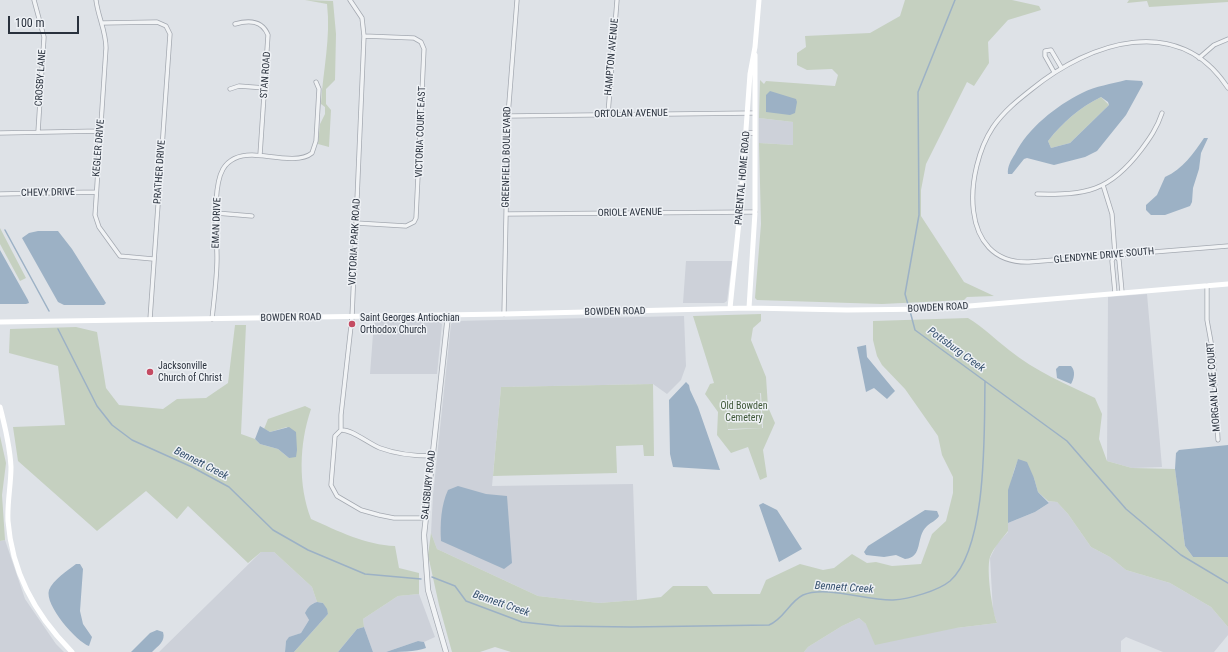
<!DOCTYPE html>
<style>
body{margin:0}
#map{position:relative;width:1228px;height:652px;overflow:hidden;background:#dee2e7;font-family:"Roboto Condensed",sans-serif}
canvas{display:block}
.scale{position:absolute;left:8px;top:16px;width:71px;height:18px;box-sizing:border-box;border:2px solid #29313d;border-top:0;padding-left:5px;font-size:12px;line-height:14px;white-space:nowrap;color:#29313d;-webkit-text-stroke:3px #eef1f5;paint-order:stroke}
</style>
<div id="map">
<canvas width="1228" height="652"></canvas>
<div class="scale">100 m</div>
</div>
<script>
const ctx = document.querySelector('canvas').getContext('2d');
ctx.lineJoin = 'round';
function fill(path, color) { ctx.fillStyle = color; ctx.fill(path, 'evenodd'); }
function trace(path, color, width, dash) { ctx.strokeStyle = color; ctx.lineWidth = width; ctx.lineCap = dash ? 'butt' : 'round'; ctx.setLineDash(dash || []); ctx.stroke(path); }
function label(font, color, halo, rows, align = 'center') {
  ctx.font = font + ' "Roboto Condensed",sans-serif'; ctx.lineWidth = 3; ctx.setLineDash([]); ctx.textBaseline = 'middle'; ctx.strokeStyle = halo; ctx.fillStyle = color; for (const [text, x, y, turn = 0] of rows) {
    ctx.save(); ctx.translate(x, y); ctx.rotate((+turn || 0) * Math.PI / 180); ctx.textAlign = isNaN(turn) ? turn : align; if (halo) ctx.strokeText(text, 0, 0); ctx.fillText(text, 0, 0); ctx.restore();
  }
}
fill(new Path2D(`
 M759 118 793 122V145L759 143Z
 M686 261H732L727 301 724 303H683Z
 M1147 294 1162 467 1132 468 1107 461 1108 297Z
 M684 316 686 366 681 380 667 394 653 384 501 387 492 486 633 484 637 600 599 603 538 596 437 549 431 533 433 495 451 324 454 321Z
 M437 320 442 324 437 374H370L374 321Z
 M1048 501 1057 502 1068 514 1091 547 1110 557 1126 570 1170 583 1211 607 1228 627V635L1214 652H1163L1126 637 1121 641V652H804L808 647 842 626 859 618 866 624 956 628 997 623 993 611 990 558 997 544 1008 532V523L1035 512 1049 503Z
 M5 540 25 599 56 644 64 652H0V541Z
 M261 552H274L312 587 317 602 312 604 307 616 309 620 301 633 290 637 286 641 285 652H159Z
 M419 594 435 637 424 642 418 641 386 652H373L364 627 363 619 398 596Z`), '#cdd1d9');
fill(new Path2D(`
 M305 0 333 1 336 34 335 80 326 89V104L331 110 329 147 318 144 320 124 325 114V107L321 104C323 70 331 38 327 4Z
 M905 0H1012L1039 6 1041 10 1008 20 988 42 989 63 974 86 967 82 926 164 921 190V216L964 282 994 296 967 297 964 300 882 304 757 300 755 298 761 224 759 143 793 145V122L759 118 760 80 764 84 766 81 835 86 838 75 832 69 807 70 797 65V53L806 47 805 36 870 33 900 16Z
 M1129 0H1228V2L1149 7 1147 1 1127 3Z
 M1101 97 1109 105 1070 143 1051 148 1048 141C1063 122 1079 108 1101 97Z
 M0 228 26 278 20 281 0 244Z
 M761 314V321L753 328 751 340 766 377 768 407 775 423 763 450 767 477 760 480 748 447 731 453 717 435 718 412 705 394 710 384 714 383 693 316ZM761 393 763 428 728 430 726 395Z
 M968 318C983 327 995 339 1009 350 1035 371 1066 384 1095 398L1102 414 1099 439 1107 461 1132 468 1175 469 1185 546 1193 557H1228V627L1211 607 1170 583 1126 570 1110 557 1091 547 1068 514 1057 502 1048 501 1038 492 1034 478 1018 460C1008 482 1008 507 1008 531 1002 539 994 547 990 557 986 570 992 610 997 623L956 628 875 645 866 624 859 618 842 626 808 647 804 652H511L495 647 480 652H452L439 605 428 555 431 533 437 549 538 596 599 603 637 600 661 597 673 586H707L713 594H760L766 580 800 564 823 570 834 568 852 554 867 563 876 562 892 566 921 564 932 534 946 521 953 493V477L942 455 938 436 905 389 882 365 877 356 873 340V321Z
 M235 325H246L241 434 255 439 260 444 278 449 289 458 287 427 270 432 264 429 268 419 305 406 311 409C299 444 298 485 311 519 338 531 366 545 395 546L399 568 419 573V594L398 596 363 619 364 627 357 629 338 652H294L328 614 323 603 317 602 312 587 274 552H261L248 563 188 506 177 519 146 491 97 531 18 461 13 427 65 425 58 366 9 353 10 329 76 327 97 332 106 388 119 405 163 409 177 399 206 398 228 383Z
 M653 384 654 456H644L643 445 616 446 617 473 493 476 501 387Z
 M760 393 762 428 728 429 727 395Z
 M0 436 6 463 2 495 5 540 0 541Z`), '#c5d0c0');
fill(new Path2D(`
 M1126 80 1142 81 1143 84 1126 115 1097 151 1085 157 1054 165 1027 158 1024 159 1012 174H1008C1007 167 1011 160 1015 154 1028 128 1056 106 1082 93 1096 86 1111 84 1126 80ZM1101 97 1108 102 1109 105 1070 143 1051 148 1048 141C1063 122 1079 108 1101 97Z
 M770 91 796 99 797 102 795 113 790 115 766 112V95Z
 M1204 138H1208L1201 153 1199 169 1193 188 1192 202 1190 206 1165 215H1151L1146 210V205L1157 195 1165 177C1183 169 1193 154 1204 138Z
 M38 231H58L72 249 106 303 104 305H64L58 302 22 238 29 233Z
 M0 250 28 300 29 303 26 304H0Z
 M866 345 867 357 895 391 887 399 874 388 866 392 857 347Z
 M1059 366H1071C1076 371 1074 379 1071 384L1057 378 1056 369Z
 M686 382 689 385 690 390 698 407 720 470 673 467 670 454 669 400Z
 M260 426 270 432 289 427 296 432 297 450 296 457 289 458 278 449 260 444 255 439Z
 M1228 445V557H1193L1185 546 1175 469 1176 453 1179 450Z
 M1018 459 1027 462 1034 478 1038 492 1049 503 1035 512 1008 523V490Z
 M458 486 486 494 507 496 512 563 504 569 441 541C440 524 441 505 448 490Z
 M763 503 777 510 802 549 779 562 759 505Z
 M925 510 937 511 939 516C936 521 931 522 927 526 915 537 924 557 905 559L896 555 884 557 866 555 864 552 868 546Z
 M76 564H80L83 569 80 611 83 624 92 637 89 646C77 642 44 605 49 590 53 580 68 570 76 564Z
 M317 602 323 603 327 609 328 614 294 652H285L286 641 289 637 301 633 309 620 305 613C308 607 311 604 317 602Z
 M364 627 373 652H338L357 629Z
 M157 630 163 632C166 641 158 646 152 652H131L150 633Z
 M418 641 424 642 426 648C416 652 398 652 386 652Z`), '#9cb1c5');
trace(new Path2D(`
 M5 230 49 311
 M909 308 905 294 919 215 918 92 955 0
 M910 311 915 330 1067 441 1126 509 1181 555 1228 583
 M58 329 97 406 112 425 132 440 192 467 229 487 273 530 308 550 365 574 421 579
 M432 577 455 586 466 601 522 622 559 626 631 627 769 625C784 619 789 602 803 595 826 585 867 601 893 600 909 599 938 591 950 581 988 547 984 429 985 381`), '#9cb1c5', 1.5);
const minor = new Path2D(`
 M34 0 44 37 38 132
 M96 0C98 17 106 31 106 48L95 215 99 227 120 256 153 259
 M102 23 157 22 166 26 170 34 150 319
 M235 24C249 20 262 20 268 35L260 155
 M1199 58 1214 45 1228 39
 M1054 72 1045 56V51L1051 50 1061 67
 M1228 88C1179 12 1090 42 1032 89 1018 100 1004 111 993 127 965 169 957 264 1029 262L1228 246
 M230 89 239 86 265 88
 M608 114 617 0
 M508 116 754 113
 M0 133 100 131
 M1103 185 1112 214 1115 255 1112 261 1115 293
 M0 194 95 192
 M1037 194C1086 195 1109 192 1141 150 1150 138 1157 128 1162 113
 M216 213 252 216
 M506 214 755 212
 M356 223 406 226 414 222 416 218 424 49 421 42 414 38 364 36
 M1115 255 1119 260 1122 292
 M1207 286V320L1213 353 1218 440
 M504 314 508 116 517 0
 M212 319C214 299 217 278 217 258 217 235 212 188 223 169 229 159 240 155 252 155 268 155 299 164 312 153L316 141 319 89 316 82
 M341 430V415L352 317 364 36 362 18 350 0
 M341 430 335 436 331 485 337 496 361 510 379 515 394 518H425
 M341 430C352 429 369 444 380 448 396 454 415 456 432 456`);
const tertiary = new Path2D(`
 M746 133H754
 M446 652 428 590 424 535 448 315`);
trace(minor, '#a4a9b1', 5);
trace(tertiary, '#a4a9b1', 6);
trace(minor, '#f1f3f5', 3.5);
trace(tertiary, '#f1f3f5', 4.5);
trace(new Path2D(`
 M730 308 740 212 750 74 755 47 759 0
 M749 308 755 212V55
 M0 322 504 314 749 308 847 310 934 309 1228 284
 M0 407C5 426 10 447 11 467 11 485 7 503 8 521 12 573 36 616 72 652`), '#fff', 5);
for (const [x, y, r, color] of [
 [352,324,4,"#c44b62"],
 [150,372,4,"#c44b62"]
]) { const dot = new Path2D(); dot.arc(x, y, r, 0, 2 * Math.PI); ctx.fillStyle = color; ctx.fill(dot); trace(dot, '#eef1f5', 1.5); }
label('10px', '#29313d', '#eef1f5', [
 ["HAMPTON AVENUE",612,57,-85],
 ["STAN ROAD",266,75,-86],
 ["CROSBY LANE",41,78,-86],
 ["ORTOLAN AVENUE",631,114,-1],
 ["VICTORIA COURT EAST",421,132,-88],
 ["KEGLER DRIVE",99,148,-85],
 ["GREENFIELD BOULEVARD",507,157,-89],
 ["PRATHER DRIVE",160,172,-86],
 ["PARENTAL HOME ROAD",743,178,-85],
 ["CHEVY DRIVE",48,193,-1],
 ["ORIOLE AVENUE",630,213,-1],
 ["EMAN DRIVE",217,223,-88],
 ["VICTORIA PARK ROAD",355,242,-87],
 ["GLENDYNE DRIVE SOUTH",1104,256,-5],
 ["BOWDEN ROAD",938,308,-3],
 ["BOWDEN ROAD",615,312,-1],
 ["BOWDEN ROAD",291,318,-1],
 ["MORGAN LAKE COURT",1214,387,-94],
 ["SALISBURY ROAD",429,485,-84]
]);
label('10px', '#29313d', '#eef1f5', [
 ["Saint Georges Antiochian",360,318],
 ["Orthodox Church",360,330],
 ["Jacksonville",158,366],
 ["Church of Christ",158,378]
], 'left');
label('10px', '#3e5737', '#eef1f5', [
 ["Old Bowden",744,406],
 ["Cemetery",744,418]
]);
label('italic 11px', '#36516e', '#eef1f5', [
 ["Pottsburg Creek",956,350,36],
 ["Bennett Creek",201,464,27],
 ["Bennett Creek",844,588,4],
 ["Bennett Creek",501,604,19]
]);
</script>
